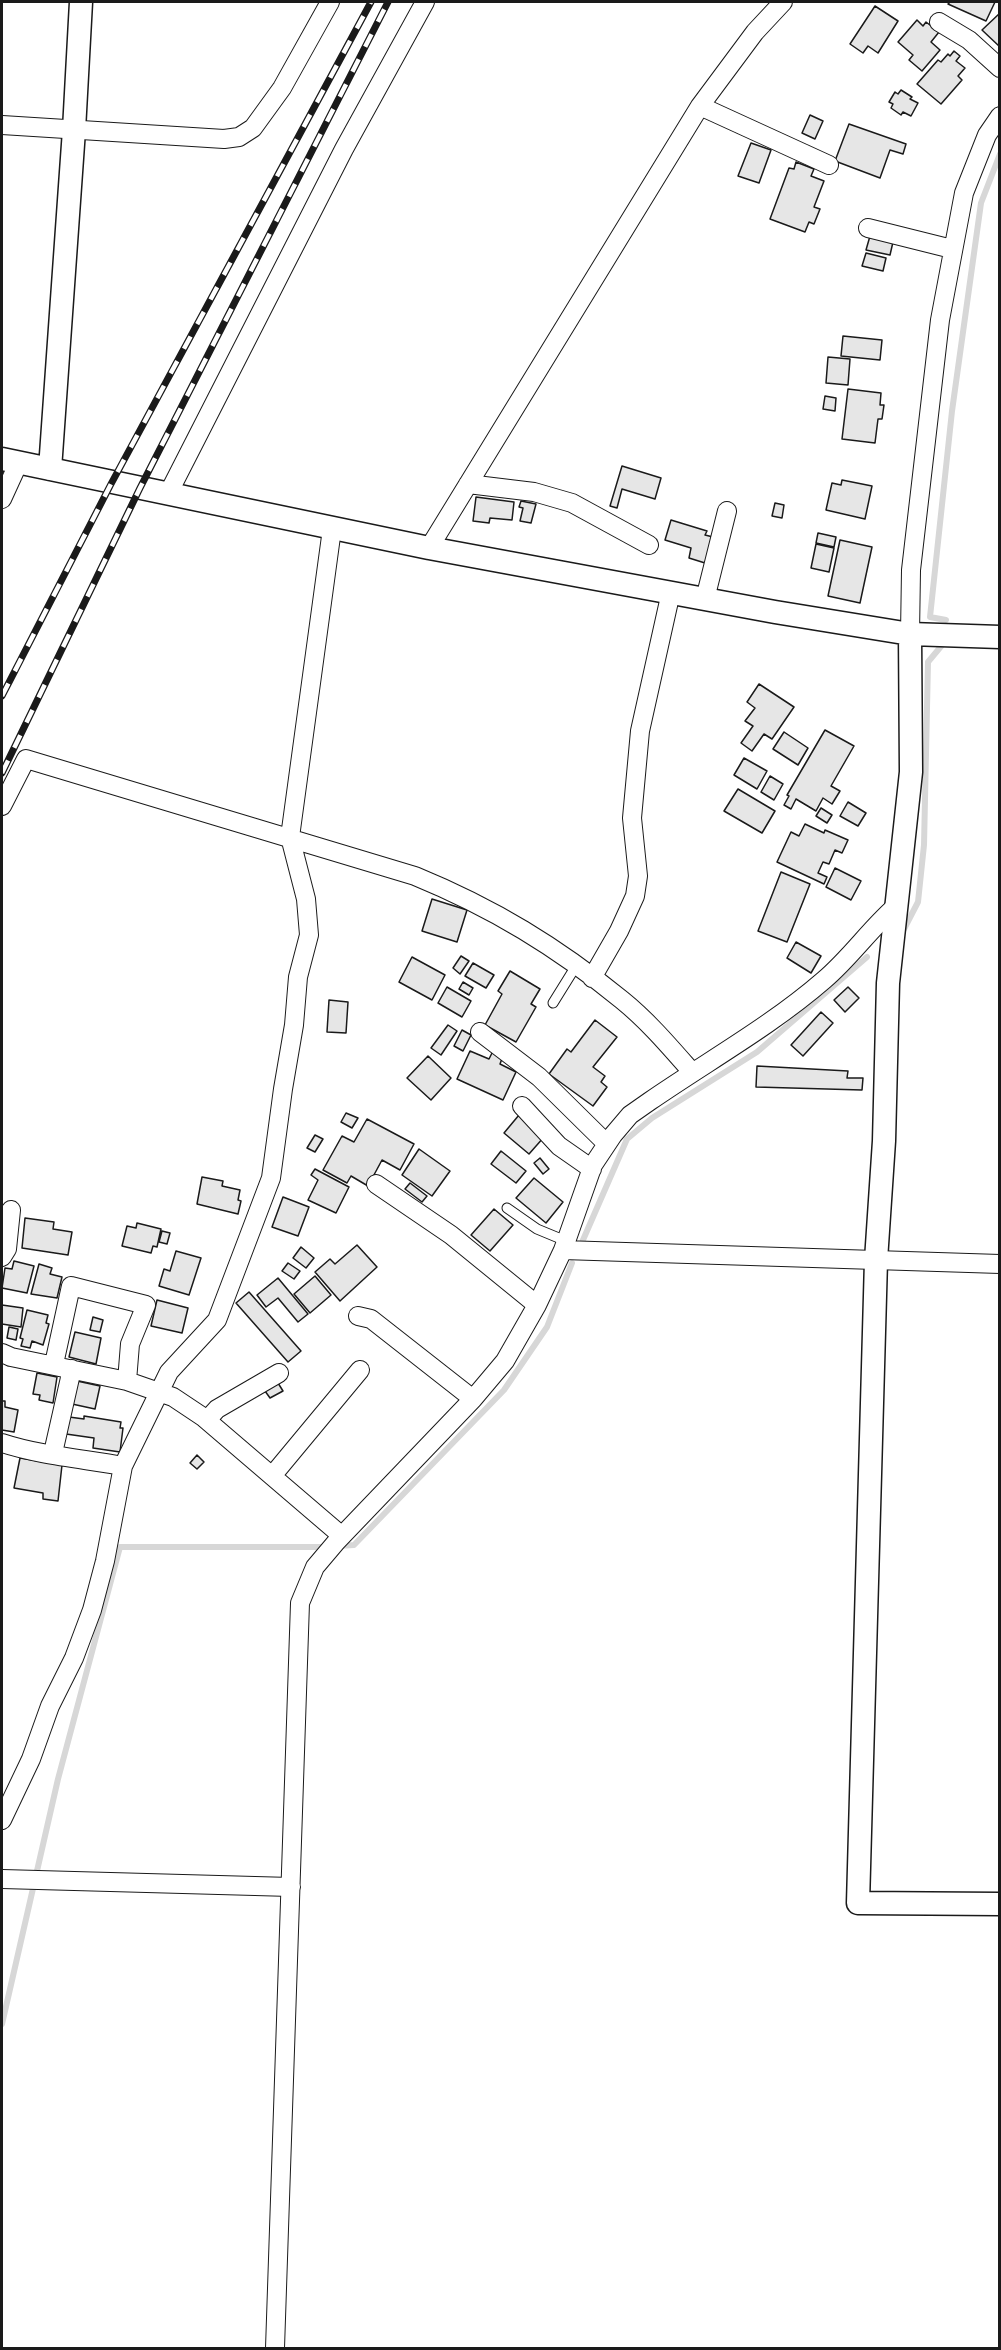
<!DOCTYPE html>
<style>
body{margin:0}
#map{position:relative;width:1001px;height:2350px;overflow:hidden;background:#fff;font-family:"Titillium Web",sans-serif}
canvas{display:block}
.frame{position:absolute;inset:0;border:3px solid #1a1a1a;pointer-events:none}
</style>
<div id="map">
<canvas width="1001" height="2350"></canvas>
<div class="frame"></div>
</div>
<script>
const ctx = document.querySelector('canvas').getContext('2d');
ctx.lineJoin = 'round';
function trace(path, color, width, dash) { ctx.strokeStyle = color; ctx.lineWidth = width; ctx.lineCap = dash ? 'butt' : 'round'; ctx.setLineDash(dash || []); ctx.stroke(path); }
function fill(path, color) { ctx.fillStyle = color; ctx.fill(path, 'evenodd'); }
trace(new Path2D(`
 M946 620 930 617 952 411 981 203 1000 154
 M904 929 918 902 924 845 928 662 943 644
 M583 1240 627 1139 652 1118 757 1052 867 957
 M337 1546 354 1545 504 1390 547 1327 572 1263
 M2 2024 58 1779 120 1547H327`), '#d7d7d7', 6);
const building = new Path2D(`
 M950 2H995L986 21 948 4Z
 M875 6 898 21 878 53 868 46 863 53 850 44Z
 M1000 13V47L982 30Z
 M917 20 923 26 926 22 939 32 931 42 940 50 922 71 909 60 913 55 898 42Z
 M954 51 960 56 956 61 965 68 958 76 962 80 941 104 917 84 938 60 941 62 948 54 950 56Z
 M901 90 912 97 910 99 918 103 911 116 903 112 901 115 891 108 893 104 889 102 895 92 898 94Z
 M810 115 823 121 815 139 802 133Z
 M849 124 906 144 903 154 890 150 880 178 835 161Z
 M751 143 771 150 759 183 738 176Z
 M796 162 814 169 811 176 824 181 814 207 820 209 814 224 809 222 805 232 770 219 789 168 794 169Z
 M870 236 893 242 890 255 866 250Z
 M866 253 886 258 883 271 862 266Z
 M843 336 882 340 880 360 841 356Z
 M828 357 850 359 848 385 826 383Z
 M848 389 881 393 880 405H884L882 419H878L875 443 842 439Z
 M825 396 836 398 835 411 823 409Z
 M622 466 661 478 655 499 622 489 617 508 610 506Z
 M842 480 872 486 865 519 826 510 832 483 841 485Z
 M476 497 514 502 512 520 490 518 489 523 473 521Z
 M521 501 536 504 531 523 520 521 523 508 519 507Z
 M775 503 784 505 782 518 772 516Z
 M671 520 707 531 705 535 713 537 705 563 689 558 691 548 665 540Z
 M818 533 836 537 834 547 816 543Z
 M840 540 872 547 860 603 828 596Z
 M816 544 834 548 829 572 811 568Z
 M759 684 794 707 772 739 764 734 752 751 741 743 753 726 745 721 755 708 747 702Z
 M825 730 854 746 831 786 840 791 832 804 823 798 816 811 796 799 791 809 784 805 789 796 787 795Z
 M784 732 808 748 798 765 773 749Z
 M744 758 767 771 757 789 734 775Z
 M770 776 783 784 774 800 761 792Z
 M738 789 775 811 762 833 724 811Z
 M848 802 866 813 858 826 840 816Z
 M821 808 832 815 827 823 816 816Z
 M805 824 824 833 825 830 848 840 842 853 835 850 829 864 823 862 818 873 827 877 824 884 777 862 791 832 799 836Z
 M835 868 861 881 851 900 826 887Z
 M781 872 810 884 787 942 758 931Z
 M432 899 467 910 457 942 422 931Z
 M796 942 821 956 811 973 787 958Z
 M461 956 469 961 460 974 453 968Z
 M412 957 445 975 432 1000 399 982Z
 M473 963 494 975 486 988 465 976Z
 M510 971 540 989 531 1004 536 1007 516 1042 485 1025 502 994 498 991Z
 M463 982 473 988 469 995 459 989Z
 M447 987 471 1001 462 1017 438 1003Z
 M848 987 859 998 845 1012 834 1000Z
 M329 1000 348 1002 346 1033 327 1032Z
 M821 1012 833 1023 803 1056 791 1045Z
 M595 1020 617 1037 593 1067 605 1076 601 1082 607 1087 593 1106 549 1074 567 1049 571 1052Z
 M448 1025 457 1031 441 1055 431 1048Z
 M462 1030 471 1035 463 1051 454 1046Z
 M470 1051 489 1059 493 1051 503 1056 500 1064 516 1072 503 1100 457 1079Z
 M428 1056 451 1078 431 1100 407 1078Z
 M757 1066 848 1071 847 1078H863L862 1090 756 1087Z
 M346 1113 358 1118 352 1128 341 1122Z
 M519 1115 544 1137 529 1154 504 1133Z
 M367 1119 414 1144 400 1170 382 1160 368 1186 351 1176 347 1183 323 1170 342 1136 354 1142Z
 M315 1135 323 1139 315 1152 307 1148Z
 M419 1149 450 1171 432 1196 402 1175Z
 M501 1151 526 1171 516 1183 491 1164Z
 M540 1158 549 1169 543 1174 534 1163Z
 M315 1169 349 1187 336 1213 308 1200 318 1180 311 1175Z
 M202 1177 223 1181 222 1186 240 1190 238 1200 241 1201 238 1214 197 1204Z
 M534 1178 563 1202 546 1223 516 1198Z
 M410 1183 427 1196 422 1202 405 1189Z
 M283 1197 309 1207 298 1236 272 1227Z
 M494 1209 513 1225 490 1251 471 1235Z
 M25 1218 54 1222 53 1229 72 1232 68 1255 22 1248Z
 M137 1223 161 1229 157 1247 153 1246 151 1253 122 1246 127 1226 136 1228Z
 M162 1231 170 1233 167 1244 159 1242Z
 M357 1245 377 1267 340 1301 315 1272 330 1259 335 1264Z
 M301 1247 314 1258 306 1268 293 1258Z
 M176 1251 201 1258 189 1295 159 1286 164 1269 170 1271Z
 M14 1261 34 1266 27 1293 2 1288 5 1268 12 1269Z
 M288 1263 300 1271 294 1279 282 1271Z
 M39 1264 52 1268 50 1274 62 1277 57 1298 31 1294Z
 M315 1276 331 1295 310 1313 294 1294Z
 M278 1278 308 1314 298 1322 278 1298 266 1307 257 1295Z
 M249 1292 301 1351 288 1362 236 1303Z
 M157 1300 188 1308 182 1333 151 1326Z
 M2 1305 23 1308 21 1327 2 1324Z
 M27 1310 48 1315 46 1323 49 1324 43 1345 32 1341 30 1348 21 1346 23 1339 20 1338Z
 M93 1317 103 1320 100 1332 90 1330Z
 M9 1327 18 1329 16 1340 7 1338Z
 M75 1332 101 1338 96 1364 69 1357Z
 M37 1373 57 1377 53 1403 39 1400 40 1395 33 1394Z
 M77 1381 100 1386 95 1409 72 1404Z
 M278 1383 283 1391 270 1398 265 1391Z
 M2 1401H5V1407L18 1410 14 1432 2 1430Z
 M84 1416 121 1422 120 1428H123L120 1452 93 1448 94 1438 66 1434 69 1417 84 1419Z
 M197 1455 204 1462 197 1469 190 1463Z
 M20 1458 62 1465 58 1501 43 1499V1493L14 1488Z`);
fill(building, '#e6e6e6');
trace(building, '#1a1a1a', 1.5);
const service = new Path2D(`
 M553 1003 576 966
 M507 1208 537 1229 566 1241`);
const minor = new Path2D(`
 M939 22 969 40 1000 68
 M700 106 829 165
 M2 125 224 139 239 137 253 128 282 88 330 2
 M868 228 952 249
 M468 484 534 492 572 503 649 545
 M168 494 344 149 425 2
 M2 499 18 464
 M429 548 700 106 755 32 783 2
 M705 599 727 511
 M910 634 911 570 940 320 964 193 987 135 1000 116
 M2 806 26 759 415 876C493 908 557 947 622 1000 648 1021 670 1047 692 1072
 M592 978 619 931 635 896 638 876 632 818 640 731 671 592
 M480 1032 539 1077 607 1144
 M522 1106 559 1146 592 1169
 M376 1184 451 1235 537 1305
 M563 1250 1000 1264
 M2 1257 7 1249 11 1210
 M358 1316 371 1319 473 1399
 M2 1353 11 1357 127 1381 173 1397 203 1417 342 1536
 M54 1364 71 1286 146 1305 130 1344 127 1381
 M207 1420 217 1409 279 1373
 M2 1443C38 1455 84 1459 123 1466L169 1372 217 1320 271 1178 283 1089 294 1025 298 977 309 935 306 899 290 837 332 529
 M53 1453 72 1369
 M272 1476 360 1370
 M2 1820 31 1759 50 1706 74 1658 92 1610 105 1561 123 1466
 M2 1879 291 1887
 M275 2348 300 1603 315 1567 337 1541 473 1399 505 1361 537 1305 563 1250 593 1165 613 1135 630 1115 650 1101C708 1061 771 1026 824 980 850 958 870 929 895 907`);
const tertiary = new Path2D(`
 M2 459 429 548 775 612 910 634 1000 637
 M50 469 74 130 81 2
 M910 634 911 772 888 983 884 1141 876 1260 858 1903 1000 1904`);
trace(service, '#1a1a1a', 11);
trace(minor, '#1a1a1a', 20);
trace(tertiary, '#1a1a1a', 25);
trace(service, '#fff', 9);
trace(minor, '#fff', 18);
trace(tertiary, '#fff', 22);
const rail = new Path2D(`
 M2 696 111 484 371 2
 M2 773 140 488 388 2`);
trace(rail, '#1a1a1a', 7);
trace(rail, '#fff', 4.5, [14]);
</script>
